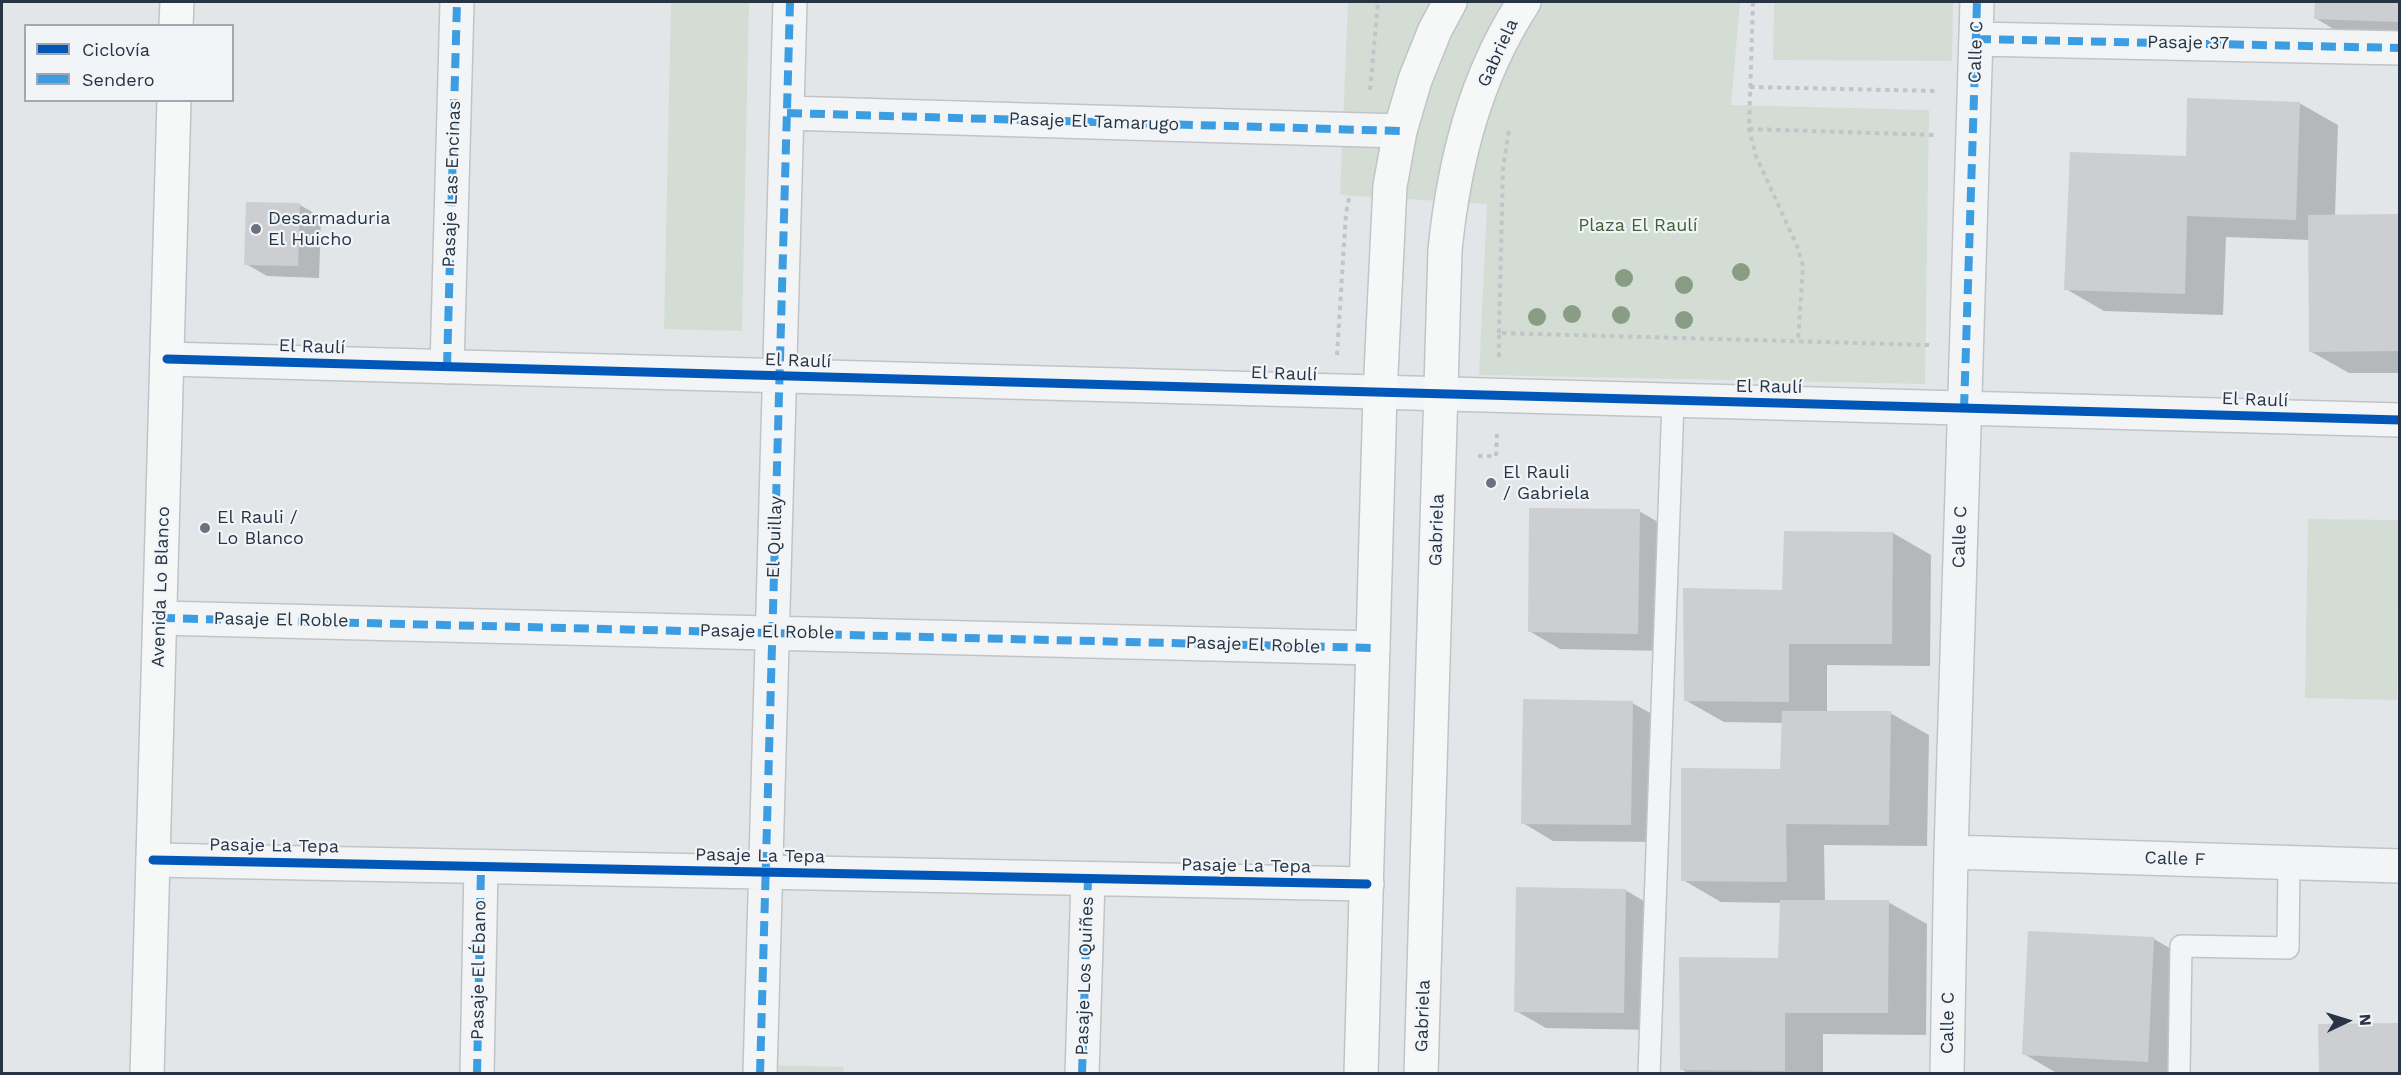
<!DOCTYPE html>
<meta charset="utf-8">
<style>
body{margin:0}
#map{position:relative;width:2401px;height:1075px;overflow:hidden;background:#e3e6e9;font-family:"Work Sans",sans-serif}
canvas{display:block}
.frame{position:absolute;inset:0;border:3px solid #283444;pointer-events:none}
.legend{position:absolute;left:24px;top:24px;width:210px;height:78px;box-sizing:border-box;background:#f1f5f8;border:2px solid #a1a8b0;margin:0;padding:8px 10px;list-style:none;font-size:18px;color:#283444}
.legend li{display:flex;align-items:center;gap:12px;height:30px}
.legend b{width:30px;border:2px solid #a1a8b0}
.north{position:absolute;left:2317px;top:991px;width:60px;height:60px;-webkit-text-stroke:4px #f1f5f8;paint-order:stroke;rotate:86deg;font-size:16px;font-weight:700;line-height:24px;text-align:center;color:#283444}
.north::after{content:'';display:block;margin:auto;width:21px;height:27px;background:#283444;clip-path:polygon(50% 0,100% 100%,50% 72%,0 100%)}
</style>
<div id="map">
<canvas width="2401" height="1075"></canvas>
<div class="frame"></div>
<ul class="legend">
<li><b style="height:8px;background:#0057b8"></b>Ciclovía</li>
<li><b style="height:8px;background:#3d9de3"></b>Sendero</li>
</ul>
<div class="north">N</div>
</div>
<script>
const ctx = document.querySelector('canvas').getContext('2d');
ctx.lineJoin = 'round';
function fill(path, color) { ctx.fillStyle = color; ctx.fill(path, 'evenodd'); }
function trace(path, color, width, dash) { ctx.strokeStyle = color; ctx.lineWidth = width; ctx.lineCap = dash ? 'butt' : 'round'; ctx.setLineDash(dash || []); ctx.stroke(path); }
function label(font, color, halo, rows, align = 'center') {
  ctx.font = font + ' "Work Sans",sans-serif'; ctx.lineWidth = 4.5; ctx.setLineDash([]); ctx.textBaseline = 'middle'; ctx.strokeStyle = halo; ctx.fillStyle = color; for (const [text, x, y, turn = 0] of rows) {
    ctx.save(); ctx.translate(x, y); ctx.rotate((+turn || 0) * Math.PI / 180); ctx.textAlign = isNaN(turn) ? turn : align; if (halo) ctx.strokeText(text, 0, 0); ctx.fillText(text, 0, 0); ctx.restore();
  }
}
fill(new Path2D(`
 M671 2H749L742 331 664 329Z
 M1348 2H1740L1731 105 1929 110 1925 384 1479 375 1487 204 1340 195Z
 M1774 2H1953L1952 61 1773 60Z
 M2308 519 2399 520 2397 700 2305 698Z
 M768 1065 844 1067 843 1073 768 1074Z`), '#d4ddd4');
fill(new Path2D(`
 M2316 2H2400V42L2354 41 2315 18Z
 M2299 103 2338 125 2335 216 2400 215V373H2349L2310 351V240L2226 237 2223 315 2104 311 2066 289 2187 158Z
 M300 205 321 217 319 278 267 276 246 264Z
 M1639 511 1670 529 1668 651 1560 649 1529 631Z
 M1893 533 1931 555 1930 666 1827 665V713H1890L1929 735 1927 846 1824 845 1825 902H1888L1927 924 1926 1035 1823 1034V1074H1689L1681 1069 1780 960 1781 903 1721 902 1683 880 1782 771 1783 723 1724 722 1685 700 1784 591Z
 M1632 703 1663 720 1661 842 1553 841 1523 823Z
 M1625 890 1656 908 1654 1030 1546 1028 1516 1011Z
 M2030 933 2154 939 2185 957 2178 1074 2055 1072 2024 1054Z`), '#0003');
fill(new Path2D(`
 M2315 2H2400V22L2314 19Z
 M2187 98 2300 102 2296 220 2187 216 2185 294 2064 290 2070 152 2186 156Z
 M246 202 300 203 298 266 244 265Z
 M2400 214V351L2309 352 2308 215Z
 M1529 508 1640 509 1638 634 1528 632Z
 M1784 531 1893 532 1892 644H1789V702L1684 701 1683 588 1782 590Z
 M1523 699 1633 701 1631 825 1521 824Z
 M1782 711H1891L1889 825 1786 824 1787 882 1681 881V768L1780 769Z
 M1516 887 1626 889 1624 1013 1514 1012Z
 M1780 900H1889L1888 1013H1785V1071L1680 1070 1679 957 1778 958Z
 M2028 931 2154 937 2148 1062 2022 1055Z
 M2400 1023V1074H2319L2318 1024Z`), '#ccced1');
const lane = new Path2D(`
 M1649 1074 1673 401
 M2179 1074 2181 946 2288 948 2289 863`);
const street = new Path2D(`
 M1976 39 2400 48
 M787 113 1400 131
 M167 359 2400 420
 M447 367 457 2
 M160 618 1373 648
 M1951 852 2400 866
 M153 860 1367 884
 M477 1074 481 867
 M760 1074 790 2
 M1082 1074 1088 879
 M1947 1074 1951 852 1977 2`);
const secondary = new Path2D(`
 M1361 1074 1380 394 1390 186 1400 131 1415 80 1435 30 1450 2
 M1421 1074 1445 250C1454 162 1475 77 1524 2`);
const primary = new Path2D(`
 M176 26 177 2
 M147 1074 174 100`);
trace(lane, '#c1c4c7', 24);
trace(street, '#c1c4c7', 36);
trace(secondary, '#c1c4c7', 36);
trace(primary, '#c0c3c7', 36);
trace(new Path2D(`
 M1753 2 1749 129 1756 156 1797 246 1803 266 1798 341
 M1750 87 1938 91
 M1370 90 1378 2
 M1749 129 1937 135
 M1499 333 1503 168 1509 130
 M1337 355 1346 213 1349 198
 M1499 357V333L1929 345
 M1478 456H1496L1497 434`), '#c1c5c9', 4, [4.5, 4.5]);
trace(lane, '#f3f4f5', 21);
trace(street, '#f3f4f5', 33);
trace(secondary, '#f6f7f7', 33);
trace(primary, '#f6f7f7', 33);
trace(new Path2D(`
 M1976 39 2400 48
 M787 113 1400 131
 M447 367 457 2
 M1964 409 1977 2
 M160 618 1373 648
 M477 1074 481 867
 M760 1074 790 2
 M1082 1074 1088 879`), '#3d9de3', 8, [15, 8]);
trace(new Path2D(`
 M167 359 2400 420
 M153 860 1367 884`), '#0057b8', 9);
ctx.fillStyle = '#899d85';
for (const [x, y] of [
 [1741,272],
 [1624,278],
 [1684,285],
 [1572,314],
 [1621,315],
 [1537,317],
 [1684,320]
]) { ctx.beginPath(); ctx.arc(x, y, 9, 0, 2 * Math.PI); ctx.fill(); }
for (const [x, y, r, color] of [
 [256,229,6,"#69727e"],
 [1491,483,6,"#69727e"],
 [205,528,6,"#69727e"]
]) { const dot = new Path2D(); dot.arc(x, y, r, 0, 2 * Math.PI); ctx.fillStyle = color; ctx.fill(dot); trace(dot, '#f1f5f8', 2); }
label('18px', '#283444', '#f1f5f8', [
 ["Pasaje 37",2188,43,1],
 ["Calle C",1976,52,-88],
 ["Gabriela",1498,53,-65],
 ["Pasaje El Tamarugo",1094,122,2],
 ["Pasaje Las Encinas",452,184,-88],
 ["El Raulí",312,347,2],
 ["El Raulí",798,361,2],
 ["El Raulí",1284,374,2],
 ["El Raulí",1769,387,1],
 ["El Raulí",2255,400,2],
 ["Gabriela",1437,530,-88],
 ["El Quillay",775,537,-88],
 ["Calle C",1960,537,-88],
 ["Avenida Lo Blanco",161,587,-88],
 ["Pasaje El Roble",281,620,1],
 ["Pasaje El Roble",767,632,1],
 ["Pasaje El Roble",1253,645,2],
 ["Pasaje La Tepa",274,846,1],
 ["Pasaje La Tepa",760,856,1],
 ["Calle F",2175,859,2],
 ["Pasaje La Tepa",1246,866,1],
 ["Pasaje El Ébano",479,970,-89],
 ["Pasaje Los Quiñes",1085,976,-88],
 ["Gabriela",1423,1016,-88],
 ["Calle C",1948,1023,-89]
]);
label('18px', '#283444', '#f1f5f8', [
 ["Desarmaduria",268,219],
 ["El Huicho",268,240],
 ["El Rauli",1503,473],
 ["/ Gabriela",1503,494],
 ["El Rauli /",217,518],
 ["Lo Blanco",217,539]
], 'left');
label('18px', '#406134', '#f1f5f8', [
 ["Plaza El Raulí",1638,226]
]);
</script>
